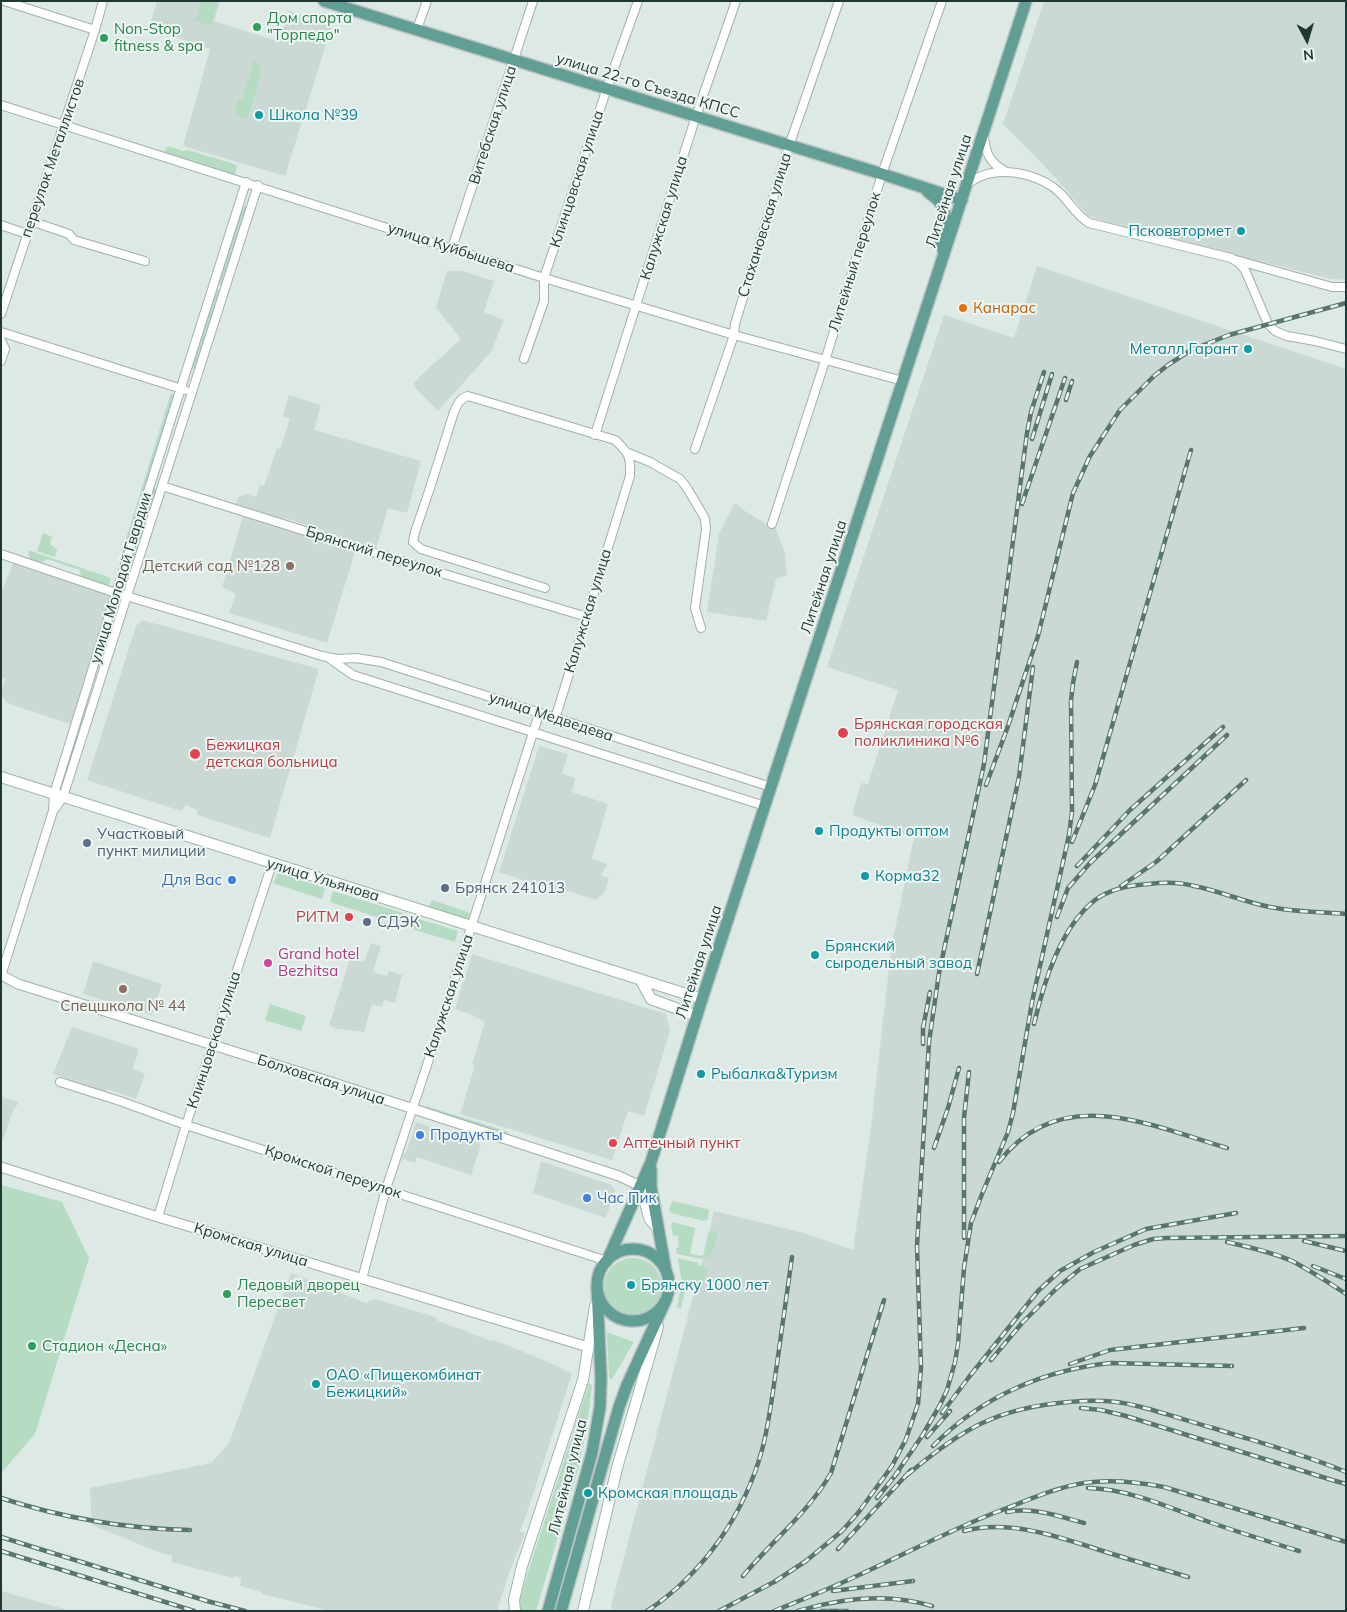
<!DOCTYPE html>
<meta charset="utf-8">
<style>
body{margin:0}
#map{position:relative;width:1347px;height:1612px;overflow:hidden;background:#dde9e5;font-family:Mulish,sans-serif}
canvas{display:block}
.frame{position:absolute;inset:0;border:2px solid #1f3834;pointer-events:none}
.north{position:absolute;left:1282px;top:15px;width:50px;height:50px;-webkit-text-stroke:4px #edf6f2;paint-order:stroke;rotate:174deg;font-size:14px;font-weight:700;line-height:20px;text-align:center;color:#1f3834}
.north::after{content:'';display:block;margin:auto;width:18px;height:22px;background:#1f3834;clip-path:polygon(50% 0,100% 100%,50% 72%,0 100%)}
</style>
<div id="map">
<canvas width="1347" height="1612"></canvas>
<div class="frame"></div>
<div class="north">N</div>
</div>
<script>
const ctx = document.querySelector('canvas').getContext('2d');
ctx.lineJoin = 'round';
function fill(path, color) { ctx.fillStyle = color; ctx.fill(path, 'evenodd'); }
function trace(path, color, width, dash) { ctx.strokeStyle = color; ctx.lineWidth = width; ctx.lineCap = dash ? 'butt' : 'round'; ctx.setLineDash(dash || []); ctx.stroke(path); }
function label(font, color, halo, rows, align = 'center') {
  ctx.font = font + ' Mulish,sans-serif'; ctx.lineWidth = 4; ctx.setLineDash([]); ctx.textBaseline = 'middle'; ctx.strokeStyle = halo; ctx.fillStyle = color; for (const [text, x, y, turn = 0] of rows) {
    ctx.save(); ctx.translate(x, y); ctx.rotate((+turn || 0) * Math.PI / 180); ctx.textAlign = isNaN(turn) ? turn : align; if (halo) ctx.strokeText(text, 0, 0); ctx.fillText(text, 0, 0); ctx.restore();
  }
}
fill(new Path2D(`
 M157 1H220L214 21 280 42 289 11 332 25 285 176 183 146 210 49 149 28Z
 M1044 1H1346V280L1331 279 1129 229 1088 216 1053 175 1003 124Z
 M1037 266 1346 369V1611H613L611 1606 702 1263 714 1211 804 1233 853 1250 871 1128 891 949 914 837 852 815 861 783 868 784 898 690 827 667 944 315 1014 338Z
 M447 271H462L494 281 484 312 504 320 491 352 438 411 413 385 420 376 461 339 436 308Z
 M289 395 321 405 314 430 421 461 407 513 388 508 376 548 285 518 283 523 235 506 238 497 246 494 256 497 260 485 264 486 277 448 280 449 290 419 283 416Z
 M735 503 745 511 768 525 775 527 785 553 787 575 776 579 766 621 707 612 719 533Z
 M243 516 355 552 327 643 229 613 236 594 222 587Z
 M14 561 106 594 110 598 73 725 10 704 5 701 1 693 5 679 1 677V593Z
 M142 620 319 669 270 838 197 815V810L186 805 181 811 87 780 136 626Z
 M539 746 568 754 562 773 575 778 572 792 608 804 592 858 607 864 601 875 609 878 604 893 596 900 562 889 561 891 548 886 547 888 499 872Z
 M371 943 381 946 373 972 387 976 389 971 402 975 395 1003 384 1000 382 1007 372 1004 364 1032 338 1029 329 1026 350 958 364 962Z
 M472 954 666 1014 670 1031 644 1116 628 1111 612 1160 460 1114 474 1068V1065L472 1064 485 1022 470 1014 455 1009Z
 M93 961 162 984 152 1015 83 994Z
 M72 1027 137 1048 138 1053 133 1069 145 1074 136 1099 107 1089 106 1092 53 1074Z
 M1 1097 19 1102 13 1111 1 1145Z
 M416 1122 481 1144 471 1175 417 1157 415 1163 402 1159 404 1153H406Z
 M541 1161 612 1185 615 1191 606 1218 533 1193Z
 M291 1273 366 1303 375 1299 436 1317 438 1321 463 1330 464 1329 470 1333 492 1341 494 1340 512 1347 555 1365 572 1374 526 1516 520 1531 525 1533 509 1573 497 1611H330L262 1594 261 1592 240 1586 241 1578 234 1576 233 1578 171 1562 172 1555H167L156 1551 92 1525 90 1488 211 1463 229 1443Z
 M1 1591 71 1611H1Z`), '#cbd9d4');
fill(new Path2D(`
 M201 1H219L211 25 195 21Z
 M254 61 258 62 261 74 248 117 241 118 235 114 238 99 242 100Z
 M168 146 183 151 188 150 237 165 235 175 169 155 164 152Z
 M245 206 247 207 223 285H219L217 282 242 207Z
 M218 290 221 293 197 369H193L191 366 215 291Z
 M171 393 175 397 125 560 119 562Z
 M153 488 157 489 134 564 130 566 129 565 151 490Z
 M43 533 52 537 50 544 57 549 55 557 37 551Z
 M28 550 111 578 108 587 81 578 80 570 47 559 42 563 32 561 29 557Z
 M278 873 325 888 322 899 273 883Z
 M333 891 406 914 402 925 330 902Z
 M432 900 470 913 468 919 429 907Z
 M415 918 458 931 455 942 412 929Z
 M270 1004 306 1016 301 1031 265 1020Z
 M426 1106 509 1132 505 1136 425 1109Z
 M1 1185 62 1202 89 1258 35 1434 1 1473Z
 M673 1201 707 1209 709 1210 708 1219 704 1221 671 1213 669 1209Z
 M673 1222 695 1228 690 1254 703 1256 709 1231 718 1232 711 1258 705 1256 702 1259 677 1254 676 1248 679 1247 678 1239 679 1236 673 1235 671 1226Z
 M604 1287a29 29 0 1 1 58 0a29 29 0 1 1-58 0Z
 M678 1258 698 1263V1265L708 1267 702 1290 686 1287 681 1308 677 1307 682 1284Z
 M607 1332 634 1342 612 1379 609 1378Z
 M589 1383 592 1385 587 1427 579 1466 536 1611H521L518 1604 520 1597Z`), '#b5dbc3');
const minor = new Path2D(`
 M4 1 95 30
 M417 29 427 1
 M1 105 544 278 734 335 903 381
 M984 137C986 154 990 163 1005 171
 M968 183C975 179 983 174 992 173 1014 169 1044 177 1060 193 1070 203 1076 215 1089 223L1231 258 1239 263 1245 270 1268 324 1275 331 1287 336 1315 341 1346 349
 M31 221 69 234 74 240 145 261
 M1 225 27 234
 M452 248 533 1
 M1236 260 1332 287H1346
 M1 314 95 30 103 1
 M1 332 185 390
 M1 340 5 349 1 361
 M524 359 544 301V278L607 88 638 1
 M595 435 696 116 736 1
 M695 449 734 335 735 324 789 146 839 1
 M628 453 650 462 680 479 687 488 703 515 705 519 706 529 695 608 701 628
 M162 486 385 556 587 617
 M772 524 825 361 882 174 942 1
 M1 554 116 593 207 620 322 656 338 659 356 658 381 662 771 787
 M545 588 421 549 413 542 415 532 430 488 454 412C457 405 460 398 468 396L615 440C629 453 631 457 630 476L555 719
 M330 659 353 675 765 806
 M54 810 63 797 258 185
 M1 976 53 811 54 794 116 593 246 182
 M60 1082 120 1101 186 1125 607 1261
 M158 1217 186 1125 272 864
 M362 1279 386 1189 432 1050 539 714`);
const tertiary = new Path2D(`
 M1 975 18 984 328 1081 619 1176 640 1186 649 1219 659 1231
 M1 1167 158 1217 588 1347`);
const secondary = new Path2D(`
 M1 777 702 999
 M640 979 651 999 697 1016
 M515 1611 514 1600 522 1566 583 1380 595 1306
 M583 1611 617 1468 658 1327`);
const primary = new Path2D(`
 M324 1 882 174 962 200
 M927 191C931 195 937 198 940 203 949 214 944 228 940 239L944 253
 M651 1169V1187L665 1266
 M597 1285a36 36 0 1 1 72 0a36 36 0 1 1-72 0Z
 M607 1261 651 1162 702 999 1026 1
 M548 1611 592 1453 600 1407 601 1378 597 1287
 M561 1611 619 1407 627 1385 665 1302`);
trace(minor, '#a0b0ac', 10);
trace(tertiary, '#a0b0ac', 11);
trace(secondary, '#9cb5ae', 12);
trace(primary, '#bcc3c2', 14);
trace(minor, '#fff', 8);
trace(tertiary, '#fff', 9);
trace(secondary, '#fff', 10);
trace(primary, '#619f95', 11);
const rail = new Path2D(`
 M1066 400 1072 381
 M1032 439 1052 374
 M1022 504 1065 378
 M986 785 1007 729 1038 636 1073 493 1090 456 1120 410 1154 376 1168 365 1191 350 1229 335 1346 303
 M1072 842 1095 785 1102 761 1191 450
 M1077 866 1130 810 1223 727
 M1121 886 1156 862 1246 780
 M1057 917 1068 888 1090 863 1227 735
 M977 974 1019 777 1033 667
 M1034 1024C1044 982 1060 928 1095 900 1110 889 1130 885 1149 884 1164 882 1179 882 1194 886 1220 891 1244 902 1270 907 1295 912 1321 912 1346 914
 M923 1044V1028L930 992
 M934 1148 948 1108 959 1068
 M999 1162C1060 1082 1149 1125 1227 1148
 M964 1238V1118L969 1072
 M1304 1241 1346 1251
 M1227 1242C1249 1247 1272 1252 1292 1261 1311 1271 1328 1282 1346 1294
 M1313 1266 1346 1279
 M991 1360 1022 1323 1057 1288 1080 1269 1134 1245 1153 1239 1167 1238 1346 1236
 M1070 1364 1110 1350 1304 1328
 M1081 1408 1101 1410 1126 1416 1332 1480 1346 1484
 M942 1413 969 1377 1038 1291 1060 1271 1094 1252 1146 1229 1236 1213
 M927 1437 950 1411
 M933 1446C981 1397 1043 1370 1111 1363L1232 1366
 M907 1475C962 1429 996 1408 1069 1402 1091 1400 1115 1400 1137 1406 1162 1412 1188 1421 1213 1428 1257 1442 1303 1454 1346 1472
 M894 1477 922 1436 940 1405 947 1390 955 1362 958 1344 964 1268 971 1223 982 1194 1008 1132 1013 1113 1032 1002 1069 835 1072 812 1071 701 1073 683 1077 662
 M1088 1488C1131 1489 1172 1509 1212 1523 1241 1533 1270 1542 1299 1551
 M1 1498C63 1518 126 1529 190 1530
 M877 1498 899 1471
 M1007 1512C1034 1507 1058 1516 1084 1523
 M964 1531C1010 1519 1059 1537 1103 1551 1131 1560 1159 1568 1188 1577
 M1 1537 207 1601 245 1611
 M838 1549 911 1470
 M1 1551 194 1611
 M743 1576C772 1541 808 1513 831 1473L884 1300
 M833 1591 913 1581
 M647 1611C703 1574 744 1515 762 1450 769 1424 772 1397 776 1371 781 1333 787 1295 792 1257
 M719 1611 774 1582 806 1561 842 1531 858 1513 892 1466 906 1439 918 1404 921 1368 917 1246 929 1042 939 973 984 764 1027 433 1031 412 1044 372
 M774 1611C799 1601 824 1591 848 1580 897 1558 944 1533 994 1513 1024 1502 1053 1488 1084 1483 1110 1479 1138 1482 1164 1487L1346 1542
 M798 1611C841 1598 889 1593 932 1606
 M822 1611H847`);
trace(rail, '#59756f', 4.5);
trace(rail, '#edf6f2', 2.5, [8]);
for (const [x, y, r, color] of [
 [257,27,5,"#2e9e5b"],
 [104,38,5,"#2e9e5b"],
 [259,115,5,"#0f9aa8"],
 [1241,231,5,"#0f9aa8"],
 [963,308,5,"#e8710a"],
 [1248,349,5,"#0f9aa8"],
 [290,566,5,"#8d6e63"],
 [843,733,6,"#e0444e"],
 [195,754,6,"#e0444e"],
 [819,831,5,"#0f9aa8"],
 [87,843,5,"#5c6f8a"],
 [865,876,5,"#0f9aa8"],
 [232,880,5,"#3f7fe0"],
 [445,888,5,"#5c6f8a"],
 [349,917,5,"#e0444e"],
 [367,922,5,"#5c6f8a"],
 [815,955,5,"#0f9aa8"],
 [268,963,5,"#d1479c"],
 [123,989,5,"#8d6e63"],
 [701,1074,5,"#0f9aa8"],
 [420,1135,5,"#3f7fe0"],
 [613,1143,5,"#e0444e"],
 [587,1198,5,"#3f7fe0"],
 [631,1285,5,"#0f9aa8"],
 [227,1294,5,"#2e9e5b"],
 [32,1346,5,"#2e9e5b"],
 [316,1384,5,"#0f9aa8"],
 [588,1493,5,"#0f9aa8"]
]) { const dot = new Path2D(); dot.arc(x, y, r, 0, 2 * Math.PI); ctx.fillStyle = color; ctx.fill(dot); trace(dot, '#edf6f2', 2); }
label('15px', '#27864d', '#edf6f2', [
 ["Дом спорта",267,18],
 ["\"Торпедо\"",267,35],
 ["Non-Stop",114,29],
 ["fitness & spa",114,46],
 ["Ледовый дворец",237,1285],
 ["Пересвет",237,1302],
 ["Стадион «Десна»",42,1346]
], 'left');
label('15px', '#1f3834', '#edf6f2', [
 ["улица 22-го Съезда КПСС",648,86,17],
 ["Витебская улица",493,125,-72],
 ["переулок Металлистов",53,158,-71],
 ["Клинцовская улица",577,179,-72],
 ["Литейная улица",949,191,-72],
 ["Калужская улица",664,218,-73],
 ["Стахановская улица",765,225,-73],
 ["улица Куйбышева",451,248,18],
 ["Литейный переулок",855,262,-73],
 ["Брянский переулок",374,552,17],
 ["Литейная улица",824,577,-72],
 ["улица Молодой Гвардии",121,578,-73],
 ["Калужская улица",588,611,-73],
 ["улица Медведева",551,717,18],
 ["улица Ульянова",323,880,17],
 ["Литейная улица",699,962,-72],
 ["Калужская улица",449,996,-72],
 ["Клинцовская улица",214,1040,-72],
 ["Болховская улица",321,1080,18],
 ["Кромской переулок",333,1172,18],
 ["Кромская улица",251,1245,17],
 ["Литейная улица",568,1477,-76]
]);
label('15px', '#0d838f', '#edf6f2', [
 ["Школа №39",269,115],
 ["Псковвтормет",1231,231,"right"],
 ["Металл Гарант",1238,349,"right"],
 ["Продукты оптом",829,831],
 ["Корма32",875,876],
 ["Брянский",825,946],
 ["сыродельный завод",825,963],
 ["Рыбалка&Туризм",711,1074],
 ["Брянску 1000 лет",641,1285],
 ["ОАО «Пищекомбинат",326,1375],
 ["Бежицкий»",326,1392],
 ["Кромская площадь",598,1493]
], 'left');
label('15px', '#c56008', '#edf6f2', [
 ["Канарас",973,308]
], 'left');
label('15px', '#785e54', '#edf6f2', [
 ["Детский сад №128",280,566],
 ["Спецшкола № 44",123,1006,"center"]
], 'right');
label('15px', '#be3a42', '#edf6f2', [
 ["Брянская городская",854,724],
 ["поликлиника №6",854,741],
 ["Бежицкая",206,745],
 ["детская больница",206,762],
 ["РИТМ",339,917,"right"],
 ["Аптечный пункт",623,1143]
], 'left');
label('15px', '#4e5e75', '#edf6f2', [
 ["Участковый",97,834],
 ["пункт милиции",97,851],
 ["Брянск 241013",455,888],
 ["СДЭК",377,922]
], 'left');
label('15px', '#366cbe', '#edf6f2', [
 ["Для Вас",222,880,"right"],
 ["Продукты",430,1135],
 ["Час Пик",597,1198]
], 'left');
label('15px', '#b23c85', '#edf6f2', [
 ["Grand hotel",278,954],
 ["Bezhitsa",278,971]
], 'left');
</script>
